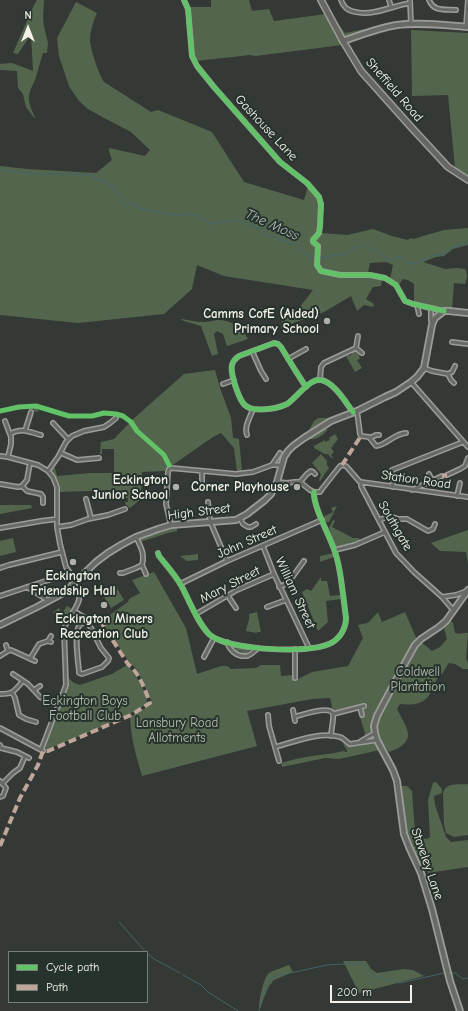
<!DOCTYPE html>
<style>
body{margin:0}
#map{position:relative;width:468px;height:1011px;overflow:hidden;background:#353935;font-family:"Comic Neue",sans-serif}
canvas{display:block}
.legend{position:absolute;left:8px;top:951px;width:140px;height:52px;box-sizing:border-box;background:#26332d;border:1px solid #787f78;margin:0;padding:5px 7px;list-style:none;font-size:12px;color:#f4f1e8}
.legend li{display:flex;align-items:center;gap:8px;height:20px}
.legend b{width:20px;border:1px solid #787f78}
.north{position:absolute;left:8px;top:8px;width:40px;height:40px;-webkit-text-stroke:3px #26332d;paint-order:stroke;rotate:0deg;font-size:11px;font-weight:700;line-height:16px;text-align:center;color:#f4f1e8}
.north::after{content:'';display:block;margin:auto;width:14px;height:18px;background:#f4f1e8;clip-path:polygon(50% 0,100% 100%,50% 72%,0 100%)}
.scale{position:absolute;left:330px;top:985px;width:82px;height:18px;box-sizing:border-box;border:2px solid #f4f1e8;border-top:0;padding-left:5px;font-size:12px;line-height:14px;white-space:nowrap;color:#f4f1e8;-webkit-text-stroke:3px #26332d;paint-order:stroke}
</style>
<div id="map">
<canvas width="468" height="1011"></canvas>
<ul class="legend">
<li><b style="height:5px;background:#61c268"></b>Cycle path</li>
<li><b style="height:5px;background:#c0a59a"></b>Path</li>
</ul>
<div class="north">N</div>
<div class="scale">200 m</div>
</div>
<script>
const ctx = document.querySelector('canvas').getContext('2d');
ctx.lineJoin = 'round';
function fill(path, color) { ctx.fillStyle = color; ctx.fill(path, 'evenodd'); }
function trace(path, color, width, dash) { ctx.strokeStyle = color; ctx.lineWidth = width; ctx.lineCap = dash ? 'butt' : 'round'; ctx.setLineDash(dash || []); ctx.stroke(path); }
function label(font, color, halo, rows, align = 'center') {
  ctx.font = font + ' "Comic Neue",sans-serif'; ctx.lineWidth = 4; ctx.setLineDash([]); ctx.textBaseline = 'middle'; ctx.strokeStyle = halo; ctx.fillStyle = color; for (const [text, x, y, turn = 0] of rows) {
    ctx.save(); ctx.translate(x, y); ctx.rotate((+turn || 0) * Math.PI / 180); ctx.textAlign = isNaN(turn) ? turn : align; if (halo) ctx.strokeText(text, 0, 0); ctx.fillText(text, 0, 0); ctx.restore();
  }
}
fill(new Path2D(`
 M37 0H44L43 19 44 27 48 43 47 53H43C40 62 38 71 35 80 32 87 28 93 29 101 30 108 34 113 35 119L26 107 23 94 18 88 17 71 0 70V64L12 63 33 71 31 34 18 54 13 53 34 5Z
 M211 0H249L252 11 269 9 274 21 326 14 342 45 256 56 250 55 196 61 194 55 190 7H211Z
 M76 2 97 13C93 22 90 31 90 40 90 48 99 75 104 82L151 112 158 110 212 132 244 182 304 200 308 186 323 202 322 233 347 235 373 229 392 236 408 240 411 238 413 239 444 230 468 228V245L453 249 444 256 436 257 423 262 445 269 457 268 465 269C468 274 467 278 465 284L454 283 452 310 430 306 414 302V284L408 280 403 279 398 286 390 279 393 265 386 262 370 263 368 273 382 279 381 286 373 287 366 299 374 304 373 307 364 305 357 311 351 296 324 312 288 325 287 326 281 328 283 313H295L313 290 224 276 197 265 192 289 164 314 78 323 0 315V166L27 169 96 173 112 160 109 151V148L145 156 150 150 131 132 108 120 88 109 79 101 69 86 59 56 57 38Z
 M330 13 345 33 365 29 390 22 408 20V22L405 23 345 37H343Z
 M411 30 468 33V176L455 168 448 95 412 96Z
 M182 319C189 320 197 322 204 322 208 322 212 321 217 320 231 320 242 327 248 339L227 346 223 334 217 331 214 334 218 354 212 356 201 326 181 320Z
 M355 351 359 352 360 355 359 356 360 359 357 360 362 368 355 372 346 356 348 355 349 356 352 354 351 352Z
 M215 370 220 388 231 418 233 438 239 439 242 471H237L234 448 221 433 213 437 164 471 142 472 141 497 142 498 130 508 128 507 127 505H126L125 502H128V498H125V495L89 491 60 492V486L52 471 54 465 57 476 91 473H114V449H102V454H100L101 442 114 439 132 420 184 374Z
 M36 404 42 407V409L37 408 39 412 33 411 34 408 15 409 0 412V410Z
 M318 418H329L330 420 308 432 314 421Z
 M326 428 327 430C324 435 316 440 310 439L309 437Z
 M335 434 338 439 331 448 334 452 331 455 333 458H331L328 454H325L314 448V446L325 440V442L330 440 329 438Z
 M321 454 327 461V465L329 468 320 481 319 480 321 474 312 463Z
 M0 505H31L32 508 0 514Z
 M337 506 329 522H325L323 517 333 512 331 508Z
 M333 520 335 521 332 527 353 538H358L360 539 358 542C352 545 342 549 335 546L329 528Z
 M177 527V531L168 533 140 542 141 539 144 538 143 537 161 530Z
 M468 530V564L466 552 440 551 431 543Z
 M13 538 16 552 0 556V541Z
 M334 553 335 556 334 557 320 562V556Z
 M198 554V560L187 561 180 556Z
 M154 572 186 628 197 674 221 666H227L231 669 256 668 261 665H280L281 676 294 675 298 679 312 672 348 666 363 638 358 625 368 623 378 612 382 622 405 612 417 640 413 643 372 721 371 732 364 737 365 733 360 717 364 716 362 709 365 707 364 705 334 711 331 709 332 706 330 698 312 699 247 711 257 746 142 776C136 755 131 739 130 717L152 704V701C145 690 140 669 130 663L104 625 107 617 128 602 129 599 140 593 132 580Z
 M321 577V581H327L330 596 340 595 341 599 326 601 328 622 318 631 302 592 307 589 311 591Z
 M116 587 124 600 111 608 103 595Z
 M67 606 72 609 62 625 60 624 53 612 59 608 62 613Z
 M257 612 261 632H257V633L246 631C247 625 250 620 249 614Z
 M450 620 453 623 455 633C460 635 463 632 468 633L466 658 468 663V669H463L455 664 449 663C446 666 445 670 442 674 440 676 437 678 436 681 433 686 431 693 427 698 420 705 409 705 400 704L397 709C408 730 418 742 389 752L380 739 376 727 384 708 421 642 432 651 440 647 447 639 444 628Z
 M230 645H231L254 650 252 652 250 650 248 652 249 654 247 655 243 654V652L239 651V654L233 651 235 649 233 647 231 648Z
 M127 665C134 672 148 694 147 704 116 723 81 735 48 749H44L67 685V677L74 683 80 685 112 674Z
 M343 742C355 749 362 741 374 743L377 745 380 750 339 759 325 758 282 767 281 763C286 762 291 760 296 759 312 755 328 755 344 751L345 752H347L346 748 344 746Z
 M436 782 442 789V793L434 796 435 805 446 837 451 842 468 840V867L428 873 425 865 418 863 408 841 405 830 400 786H407L412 791 415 833 420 838 427 839 430 837 428 800 433 783Z
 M468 784V835L454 837 446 833 444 825 443 793C446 782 458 785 468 784Z
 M343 961H366L371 969 377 973 404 969 413 970 424 976 359 993Z
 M289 965 293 972 274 980 269 986 259 1009C259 1001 263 980 268 974 271 971 284 967 289 965Z`), '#53664d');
trace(new Path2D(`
 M0 170 39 174H73L90 175 112 186 122 197V202L125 207 130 202 140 209 174 215 186 214 195 215 207 222 212 224 232 220 246 222 254 227 260 228 268 235 293 244 304 253 314 259H316
 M319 258 350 253 353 248 358 247 364 245 383 255 388 260 400 257 408 263 413 264 435 255H441L447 252 451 248 468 243
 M119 922 146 952
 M147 953 154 959 180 973
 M452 973H455L463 979 468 978
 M183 975 201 985 208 992 238 1011
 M259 1011 269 980 272 977 327 965 362 963 365 964 372 975 400 983 444 973`), '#456369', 1);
const street = new Path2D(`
 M184 0 188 9 192 56 197 66 214 87 280 162 307 183 319 197 321 204 320 226 319 233 313 240V242L318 246 317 265 321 271 340 275H370L385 278 396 285 405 301 413 304 444 311
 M341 0C342 3 344 6 346 8 352 13 366 14 374 12 386 10 398 5 410 3
 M389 0 391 7
 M410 0 411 24
 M429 0C434 12 444 9 456 10
 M466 27 468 0
 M417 305 419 314
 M431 308V321L433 323
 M358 336 356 348 362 353
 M452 342 468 344
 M252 351 261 371 266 379
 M288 359 306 349
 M424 368 432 371 448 374 452 372 455 366
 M448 374 451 380 454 383
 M320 380 321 367 324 363 356 348
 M411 382 468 447
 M223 384 234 380
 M306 387 295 370 281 347 278 344 274 343 239 356C236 358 233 361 232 365 230 373 238 396 243 403 245 406 249 408 253 409 264 410 277 409 287 404 296 398 310 378 321 380 334 382 346 403 353 412
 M357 411 360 434 361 436 369 437 376 446C385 446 395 433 406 433
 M5 421 11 437V444L8 457
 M53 423 68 439
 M25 431 31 412
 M10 434C22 427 29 432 41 435
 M247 435C244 426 250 418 253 409
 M370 438 376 435H379
 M61 453 77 460 99 458
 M0 456 8 457 38 465 48 471 53 477 57 487V527L60 544 66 567 70 573 77 581
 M272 465 280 453
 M48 471 58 457 66 442 72 436 84 431 104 427 110 423 116 418
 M202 471V487
 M429 474 432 480
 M447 475 460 469 465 466 468 458
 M277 482 287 483 295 482H300L310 490 314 492
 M300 482 307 474 311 471 313 472 315 474
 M361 482 468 497
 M0 484 18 487 22 486 27 480 30 463
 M22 486 27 491 41 494 43 497V503
 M393 487 392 472V470L463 442
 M412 490 442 476
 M314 492H320L322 489 340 466 344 465 347 467 359 481 361 482V486L396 553 414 572 442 597 454 611
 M457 496 460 483
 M86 499 91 518
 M208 502 210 521 227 561
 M240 518 243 524 248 527H251L256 524
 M379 520 390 516 398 519H407L428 531 433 529 435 524
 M171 525 166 504 168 472 169 469 171 468 236 474 253 472 272 465H281
 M57 527 71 525 88 519 108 515 125 509
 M0 528 41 521 57 519
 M263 546 274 574 309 648
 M335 550 355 545 385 532
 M158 553 159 556C167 566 175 575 181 585 189 600 198 624 210 635 228 650 307 654 329 644 339 640 346 629 346 618 345 610 344 602 343 594 341 580 340 566 335 552 330 536 313 507 314 492
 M142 565 146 574
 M0 568 9 565 62 552
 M120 573H123L136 568 142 565C145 554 141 547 136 537
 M180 584 227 561 322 520
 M27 587 49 601
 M279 587 288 583 304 561
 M0 596 58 577
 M228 596 236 608
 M442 597 456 595 467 591
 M267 607 286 600
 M74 611 84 617 96 636 97 640 101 648 109 658 108 661 102 667 82 674 79 673V671C78 660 74 635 79 626 81 624 84 622 86 620
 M196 614 237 590 274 574
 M48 641 51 636
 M227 642C230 651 237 657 247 656 251 655 255 651 258 648
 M6 645 8 651
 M295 649V678
 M0 656 8 651 11 650 35 661
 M204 657 214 638
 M30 659 39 644 48 641 51 642
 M13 674 28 684 40 697 55 704
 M34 690 40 686
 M12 692 15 698 19 715 26 719 36 722
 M0 694C14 694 14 691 23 681
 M360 707 362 715
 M293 710 295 721
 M333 714 364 706
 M268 715 269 726 275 747C294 742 320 731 340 737 344 738 346 742 350 744L377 740
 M294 717C301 715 330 705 333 714 334 717 331 732 331 736
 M0 728 43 751
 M361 741 375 733
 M0 745 1 748 17 752 29 758
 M275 747 279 761
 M41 750 66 685 64 629C66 619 83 603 79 593 78 590 75 587 73 585
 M0 781 6 788 3 796 0 797
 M3 783 13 773 20 768 25 756`);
const secondary = new Path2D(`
 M343 41C361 35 378 28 397 25 419 22 445 25 468 27
 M0 625 37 607 65 592 96 562 108 553 121 545 136 537 158 529 171 525 236 520 247 514 265 500 271 494 277 482 284 457 288 451 293 446 304 438 331 421 357 411 385 397 396 392 411 382 417 377 424 368 432 325 435 318 444 311H449L468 313
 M460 1011 450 981 432 909 421 873 409 847 404 834 397 781 393 770 377 740 375 733 374 726 377 716 405 663 415 645 421 639 439 627 446 621 468 590`);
const primary = new Path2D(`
 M321 0 343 41 361 71 411 127 448 167 468 180`);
trace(street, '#9c9d9a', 6);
trace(secondary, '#9c9d9a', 8);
trace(primary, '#9c9d9a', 8);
trace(street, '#686a66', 3);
trace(secondary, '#686a66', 4.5);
trace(primary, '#666762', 5);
trace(new Path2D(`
 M342 465 361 436
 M442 476 447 475
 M0 846 20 798 38 765 43 751H48L131 715 150 703C145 690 140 674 128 664L97 616`), '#c0a59a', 4, [8, 4]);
trace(new Path2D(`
 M184 0 188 9 192 56 197 66 214 87 280 162 307 183 319 197 321 204 320 226 319 233 313 240V242L318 246 317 265 321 271 340 275H370L385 278 396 285 405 301 413 304 444 311
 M306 387 295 370 281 347 278 344 274 343 239 356C236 358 233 361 232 365 230 373 238 396 243 403 245 406 249 408 253 409 264 410 277 409 287 404 296 398 310 378 321 380 334 382 346 403 353 412
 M0 411 19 407 36 406 69 416H92L104 413 116 414 123 416 131 422 137 431 164 455 169 465
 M158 553 159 556C167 566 175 575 181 585 189 600 198 624 210 635 228 650 307 654 329 644 339 640 346 629 346 618 345 610 344 602 343 594 341 580 340 566 335 552 330 536 313 507 314 492`), '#61c268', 5);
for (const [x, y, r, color] of [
 [327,321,4,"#b1b1a9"],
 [176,487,4,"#b1b1a9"],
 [297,487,4,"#b1b1a9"],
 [73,562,4,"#b1b1a9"],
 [104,605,4,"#b1b1a9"]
]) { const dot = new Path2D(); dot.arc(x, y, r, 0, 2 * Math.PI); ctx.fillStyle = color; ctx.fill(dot); trace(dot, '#26332d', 1.5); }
label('13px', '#f4f1e8', '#26332d', [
 ["Sheffield Road",394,90,49],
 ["Gashouse Lane",266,128,47],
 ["Station Road",416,480,8],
 ["High Street",199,512,-7],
 ["Southgate",395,526,60],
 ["John Street",247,542,-24],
 ["Mary Street",230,585,-27],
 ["William Street",295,593,65],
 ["Staveley Lane",427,864,71]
]);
label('bold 13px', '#f4f1e8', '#26332d', [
 ["Camms CofE (Aided)",319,314],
 ["Primary School",319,329],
 ["Eckington",168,480],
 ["Junior School",168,495],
 ["Corner Playhouse",289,487],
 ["Eckington",73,576,"center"],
 ["Friendship Hall",73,591,"center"],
 ["Eckington Miners",104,619,"center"],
 ["Recreation Club",104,634,"center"]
], 'right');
label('13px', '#b6bcac', '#26332d', [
 ["Coldwell",418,672],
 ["Plantation",418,687],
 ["Eckington Boys",85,701],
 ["Football Club",85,716],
 ["Lansbury Road",177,723],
 ["Allotments",177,738]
]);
label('italic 14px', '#afbab7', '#26332d', [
 ["The Moss",272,225,24]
]);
</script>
